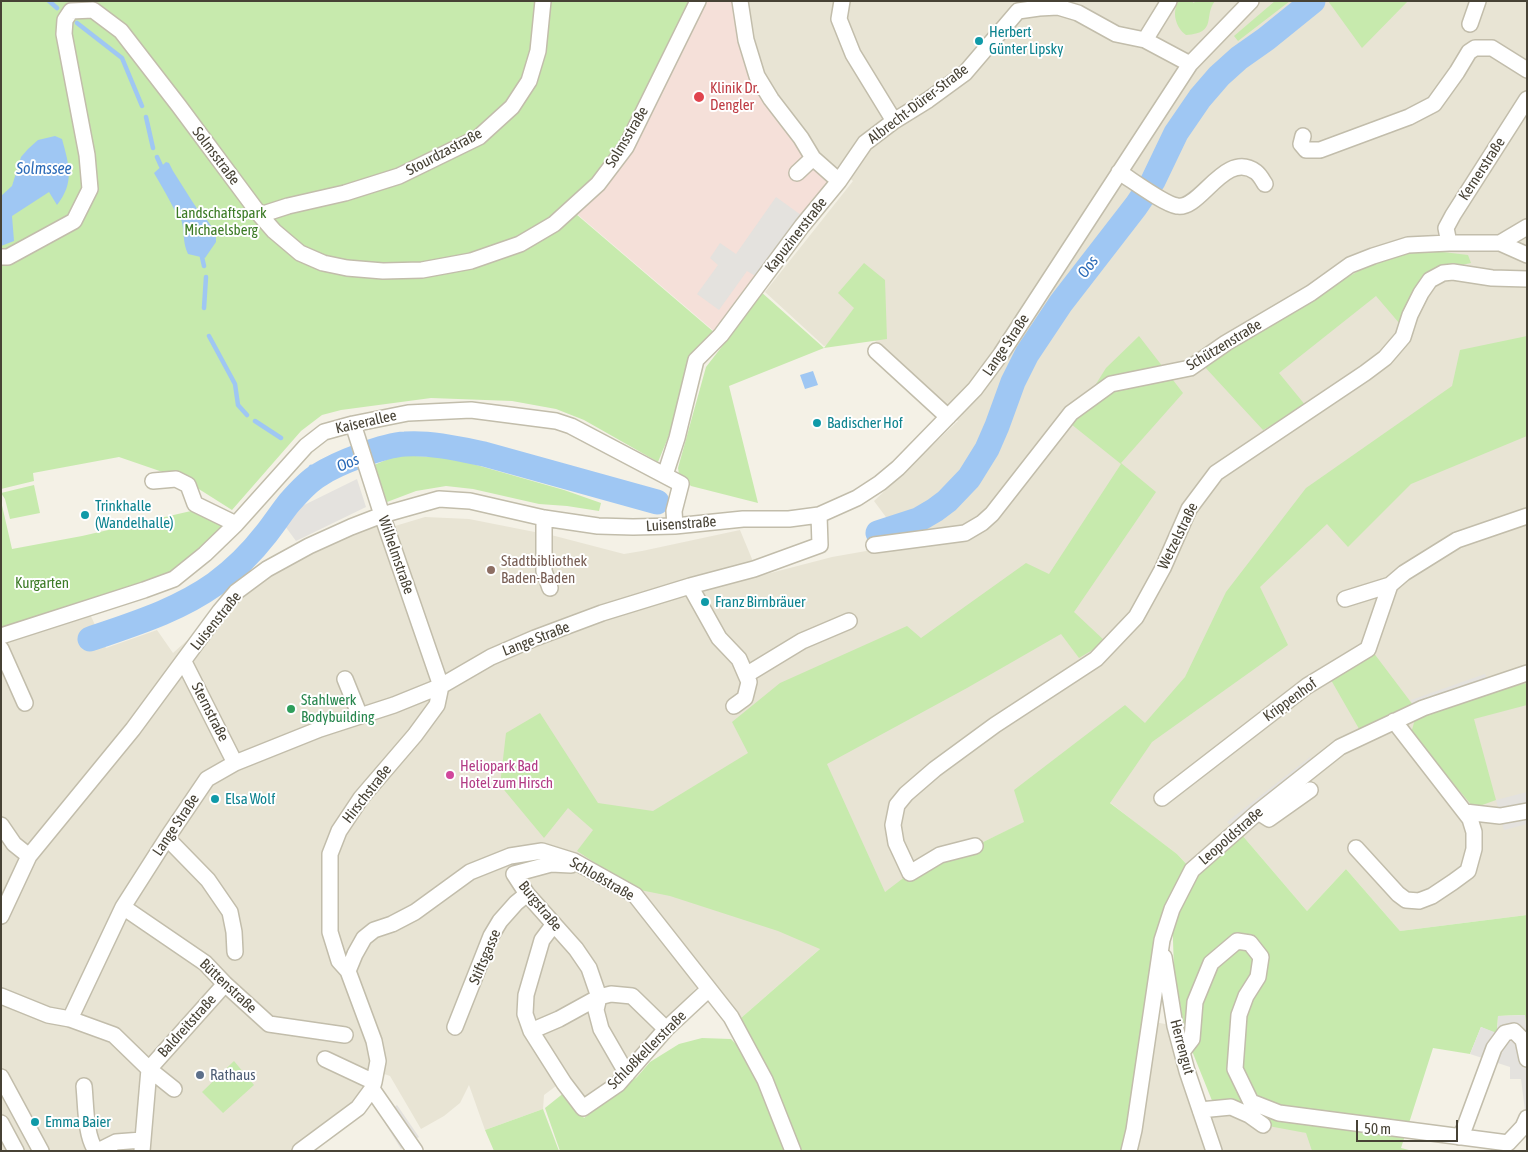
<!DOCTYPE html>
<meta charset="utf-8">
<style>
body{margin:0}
#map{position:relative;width:1528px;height:1152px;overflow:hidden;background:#f4f1e6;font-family:"Asap Condensed",sans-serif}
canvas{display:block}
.frame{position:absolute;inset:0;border:2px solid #474235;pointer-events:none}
.scale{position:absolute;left:1356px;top:1120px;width:102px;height:22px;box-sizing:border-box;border:2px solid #474235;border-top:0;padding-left:6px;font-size:15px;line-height:18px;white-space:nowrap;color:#474235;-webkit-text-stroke:4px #fff;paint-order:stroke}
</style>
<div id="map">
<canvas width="1528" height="1152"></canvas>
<div class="frame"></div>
<div class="scale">50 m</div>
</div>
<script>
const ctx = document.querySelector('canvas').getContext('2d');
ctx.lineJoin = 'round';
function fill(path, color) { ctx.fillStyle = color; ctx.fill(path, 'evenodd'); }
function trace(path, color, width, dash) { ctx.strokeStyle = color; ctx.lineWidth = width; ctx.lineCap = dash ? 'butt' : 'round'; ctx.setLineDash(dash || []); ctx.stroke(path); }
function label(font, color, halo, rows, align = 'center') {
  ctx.font = font + ' "Asap Condensed",sans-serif'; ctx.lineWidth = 4; ctx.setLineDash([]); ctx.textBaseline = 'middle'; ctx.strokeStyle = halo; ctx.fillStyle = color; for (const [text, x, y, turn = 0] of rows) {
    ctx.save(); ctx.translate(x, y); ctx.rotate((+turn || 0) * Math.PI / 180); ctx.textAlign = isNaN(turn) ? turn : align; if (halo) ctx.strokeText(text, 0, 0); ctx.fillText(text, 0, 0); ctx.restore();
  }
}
fill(new Path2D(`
 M742 1H1527V915L1400 931 1346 869 1307 911 1242 835 1198 876 1177 854 1136 823 1088 785 1076 796 1053 809 975 846 885 892 741 1018 708 974 618 1079 582 1103 564 1080 544 1095 543 1109 485 1130 469 1085 460 1103 444 1116 421 1129 390 1076 373 1070 355 1102 310 1151H1V636L87 608 106 648 157 630 173 653 220 611 236 592 382 515 385 529 425 517 469 519 555 536 624 554 642 551 740 530 759 576 832 557 906 544 874 501 958 421 871 337 824 346 765 292 853 181 817 152 767 83Z
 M1150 1021 1175 1026 1200 1110 1231 1107 1306 1133 1385 1151H1129Z`), '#e8e4d4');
fill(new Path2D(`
 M697 1H738L755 81 839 181 715 332 570 208 620 144Z`), '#f5e0d9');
fill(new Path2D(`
 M1 1H695L620 144 569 208 715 333 689 364 670 433 658 462 584 420 556 409 512 401 431 398 341 410 322 415 301 431 232 510 183 479 119 457 33 473 34 481 1 489Z
 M1179 1H1191L1194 3 1195 1H1215C1203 16 1218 33 1186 35 1176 28 1171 12 1179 1Z
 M1275 1H1290L1238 41 1234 36Z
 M1328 1H1408L1362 48Z
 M1418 249 1468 255 1471 263 1434 271 1400 324 1376 296 1279 373 1306 406 1263 430 1203 365 1316 296 1372 263Z
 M864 263 885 280 887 339 824 348 729 386 758 503 691 486 679 474 678 468 706 367 727 340 760 291 824 348 854 308 838 293Z
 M1139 336 1183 393 1121 463 1156 492 1074 612 1106 642 1079 658 1061 634 967 688 827 764 885 892 910 873 975 846 1024 822 1014 790 1125 705 1145 723 1185 677 1226 592 1306 488 1452 386 1460 350 1527 336V436L1411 484 1348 547 1327 524 1260 587 1288 645 1152 742 1110 803 1177 854 1192 870 1174 906 1198 876 1242 835 1307 911 1346 869 1400 931 1527 915V1038L1525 1015 1498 1016 1497 1034 1481 1027 1470 1054 1433 1048 1401 1148 1413 1151H1312L1306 1133 1263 1125 1215 1108 1186 1036 1174 970 1172 911 1129 1151H799L772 1077 741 1018 820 949 778 931 670 896 635 889 577 851 593 830 568 808 544 838 500 785 506 733 540 713 598 803 653 811 748 753 732 722 780 683 907 626 921 638 1026 563 1049 574 1121 464 1071 424 1106 368Z
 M398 455 452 458 564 490 601 503 599 511 567 506 539 504 473 489 446 486 416 491 387 502 374 465Z
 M34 485 40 513 10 519 5 499 1 493Z
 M1 501 12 549 82 536 191 511 199 506 236 524 174 579 1 636Z
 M1373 652 1413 705 1362 734 1331 680Z
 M1527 683V705L1474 719 1496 800 1474 808 1411 733 1416 716 1469 697Z
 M702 1038 731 1039 744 1052 765 1096 786 1151H560L545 1108 565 1092 584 1118 637 1077 650 1062 679 1044Z
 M234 1061 254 1085 223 1113 202 1092Z
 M543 1109 559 1151H494L485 1130Z`), '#c7eaad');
fill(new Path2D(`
 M776 197 801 215 757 277 747 271 719 310 697 294 718 265 710 258 720 243 736 254Z
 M357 479 366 507 296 541 285 526 298 508Z
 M1485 674 1487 678 1413 705 1411 700Z
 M1310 757 1313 761 1231 826 1227 822Z
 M1527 792V824L1504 830 1496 800Z
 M1525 1015 1527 1038V1112L1525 1111 1521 1079H1510V1067L1470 1054 1481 1027 1497 1033 1498 1016Z
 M397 1105 419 1137 401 1149 381 1117Z`), '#e4e2de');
fill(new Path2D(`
 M55 136 62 139C69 165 75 182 57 205L49 192 12 216 14 241 1 246V196L12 186 21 157 28 149 38 140Z
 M166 162 169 163 173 171 192 201 202 216 207 220 216 233V242L205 258 188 254C182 242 185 231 181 219 180 215 176 212 174 209 168 197 161 185 154 173Z
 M813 371 818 385 805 389 800 375Z`), '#9fc7f3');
trace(new Path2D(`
 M49 1 57 8
 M77 23 122 58 142 106
 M146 117 153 148
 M157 157 161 166
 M202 257 204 266
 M204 308 206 277
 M209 336 235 384 238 405 247 415
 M255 421 281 438
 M311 467 318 475`), '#9fc7f3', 4.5);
trace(new Path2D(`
 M878 533 918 520 935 510 947 501 969 478 987 449 997 426 1013 382 1027 354 1061 303 1136 206 1153 181 1176 133 1200 98 1219 76 1239 58 1266 39 1313 1
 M90 639C133 624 177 611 215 584 234 570 252 552 266 534 274 524 281 513 289 503 296 495 310 480 319 475 337 463 384 445 405 444 430 442 460 449 484 454L657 502`), '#9fc7f3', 25);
const minor = new Path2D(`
 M740 1 746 40 757 76 771 99 801 138 813 158 839 181
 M842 1 839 19 853 54 894 121
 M1470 24 1478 1
 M1145 40 1169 1
 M1303 136 1301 144 1306 150H1320L1409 117 1434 104 1457 72 1469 52 1475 48H1492L1527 70
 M1119 172C1132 180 1164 204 1177 206 1200 211 1225 149 1256 172 1260 175 1263 181 1265 184
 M797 173 813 158
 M260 215 288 206 345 193 399 176 479 137 512 107 529 81 538 51 543 1
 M1449 243 1446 228 1453 215 1527 99
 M1500 243 1527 255
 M1 257H8L74 221 90 189 87 155 64 34 65 20 71 11 93 10 121 31 179 106 260 215 274 231 300 253 323 263 347 268 383 271 422 270 471 261 520 244 554 224 598 184 626 147 698 1
 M876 351 948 417
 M665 475 677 438 696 360 721 335 802 226 839 181 865 143 894 121 928 100 965 73 1018 11 1039 8 1058 7 1078 13 1116 34 1145 40 1190 64
 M153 481 176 479 188 485 195 504 236 524
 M544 518V571L550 588
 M874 545 965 533 982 523 992 514 1071 413 1111 384 1190 368 1226 343 1311 293 1350 265 1373 256 1408 245 1449 243H1500L1527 227
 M690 586 719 638 739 659 749 682 745 698 734 706
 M1345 599 1390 585 1404 573 1457 540 1527 516
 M1 636 144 590 174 579 205 554 236 524 306 446 324 432 353 424 408 413 471 410 556 421 571 426 681 484 674 511 675 526
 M1 649 25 703
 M184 662 235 763
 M746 675 802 641 849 621
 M345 679 360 716
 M1162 798 1307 686 1368 649 1390 585
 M1258 812 1269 819 1310 790
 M1465 812 1500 816 1527 811
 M1 825 14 844 29 856
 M167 838 208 880 230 912 234 932 235 952
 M975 846 940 855 910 873 896 843 893 825 897 805 906 794 935 769 995 725 1096 659 1136 617 1163 568 1189 509 1216 473 1365 373 1385 358 1403 337 1410 315 1421 293 1430 280 1443 273 1453 272 1492 278 1527 279
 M1356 848 1398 894 1406 900 1419 901 1432 896 1453 882 1468 871 1474 849V832L1470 819 1394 721
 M571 865 551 864 514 874 527 894 576 949 589 968 599 997 596 1010 601 1029 627 1074
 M123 907 205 963 225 984 269 1024 345 1035
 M1 916 29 856 133 729 220 611 236 592 267 569 309 546 351 527 382 515 439 499 470 501 544 518 598 526 633 527 675 526 743 519H789L819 515 857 498 880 483 898 468 975 389 1001 354 1190 64 1251 1
 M554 924 542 940 526 995 525 1014 531 1031 564 1083 583 1108 618 1084 666 1029 709 989
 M1164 957 1175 1026 1187 1071 1214 1151
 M348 971 339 961 330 932V854L339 831 361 798 415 735 437 705 441 686 382 515 353 424
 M1 996 48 1015 70 1019 114 1035 149 1069 142 1151
 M70 1019 123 907 167 838 207 779 235 763 320 729 394 705 441 686 491 657 535 638 602 613 690 586 754 569 820 545 819 515
 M455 1027 491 936 500 921 516 903 527 894
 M531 1031 559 1019 599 997 611 994 632 996 666 1029
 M1182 1052 1192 1039 1195 1002 1211 963 1237 941 1250 943 1261 957 1258 977 1246 996 1239 1015 1235 1069 1251 1102 1279 1113 1508 1143 1523 1127 1527 1118
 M325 1059 374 1082
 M1 1077 41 1151
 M84 1086C86 1105 85 1135 96 1151
 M174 1089 149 1069 225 984
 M372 1089 415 1151
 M1200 1110 1231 1107 1249 1115 1263 1125
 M1 1123 16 1151
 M1459 1137 1464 1129 1494 1048 1505 1033 1514 1031 1523 1040 1527 1059
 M98 1151 116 1142 142 1140
 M300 1151 358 1108 372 1089 374 1082 378 1061 374 1041 348 971 355 954 364 938 374 930 392 924 415 912 470 872 510 856 542 851 574 861 635 895 731 1017 765 1080 793 1151
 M1129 1151 1134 1130 1162 940 1172 909 1192 870 1258 812 1340 747 1423 708 1527 673`);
trace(minor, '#c2bdab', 18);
trace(minor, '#fff', 15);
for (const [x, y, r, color] of [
 [979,41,5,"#0f9aa8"],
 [699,97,6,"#e0444e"],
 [817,423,5,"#0f9aa8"],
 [85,515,5,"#0f9aa8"],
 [491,570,5,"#8d6e63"],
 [705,602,5,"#0f9aa8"],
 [291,709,5,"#2e9e5b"],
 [450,775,5,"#d1479c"],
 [215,799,5,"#0f9aa8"],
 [200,1075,5,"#5c6f8a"],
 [35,1122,5,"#0f9aa8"]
]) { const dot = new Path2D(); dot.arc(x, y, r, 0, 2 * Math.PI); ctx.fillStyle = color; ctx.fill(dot); trace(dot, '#fff', 2); }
label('15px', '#0d838f', '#fff', [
 ["Herbert",989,32],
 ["Günter Lipsky",989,49],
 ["Badischer Hof",827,423],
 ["Trinkhalle",95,506],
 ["(Wandelhalle)",95,523],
 ["Franz Birnbräuer",715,602],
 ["Elsa Wolf",225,799],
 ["Emma Baier",45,1122]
], 'left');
label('15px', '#be3a42', '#fff', [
 ["Klinik Dr.",710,88],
 ["Dengler",710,105]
], 'left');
label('15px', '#474235', '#fff', [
 ["Albrecht-Dürer-Straße",918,104,-37],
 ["Solmsstraße",627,137,-59],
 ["Stourdzastraße",444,152,-28],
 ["Solmsstraße",216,156,53],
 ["Kernerstraße",1482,169,-57],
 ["Kapuzinerstraße",796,235,-52],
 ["Lange Straße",1006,345,-56],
 ["Schützenstraße",1224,345,-31],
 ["Kaiserallee",366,422,-13],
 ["Luisenstraße",681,524,-4],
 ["Wetzelstraße",1178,536,-64],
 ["Wilhelmstraße",396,555,71],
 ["Luisenstraße",216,621,-51],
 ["Lange Straße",536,639,-21],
 ["Krippenhof",1290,700,-36],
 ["Sternstraße",210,712,63],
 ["Hirschstraße",367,794,-52],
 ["Lange Straße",176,825,-56],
 ["Leopoldstraße",1231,836,-41],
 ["Schloßstraße",602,879,30],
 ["Burgstraße",540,906,51],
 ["Stiftsgasse",485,957,-67],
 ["Büttenstraße",228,986,43],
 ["Baldreitstraße",187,1026,-48],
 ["Herrengut",1182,1047,75],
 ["Schloßkellerstraße",647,1050,-45]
]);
label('15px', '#3c7b26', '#fff', [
 ["Landschaftspark",221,213],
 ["Michaelsberg",221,230],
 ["Kurgarten",42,583]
]);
label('15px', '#785e54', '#fff', [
 ["Stadtbibliothek",501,561],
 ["Baden-Baden",501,578]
], 'left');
label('15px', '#27864d', '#fff', [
 ["Stahlwerk",301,700],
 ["Bodybuilding",301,717]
], 'left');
label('15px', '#b23c85', '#fff', [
 ["Heliopark Bad",460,766],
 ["Hotel zum Hirsch",460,783]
], 'left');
label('15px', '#4e5e75', '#fff', [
 ["Rathaus",210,1075]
], 'left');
label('italic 16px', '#2a6ab7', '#fff', [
 ["Solmssee",44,169],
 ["Oos",1088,267,-53],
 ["Oos",348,463,-22]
]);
</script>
